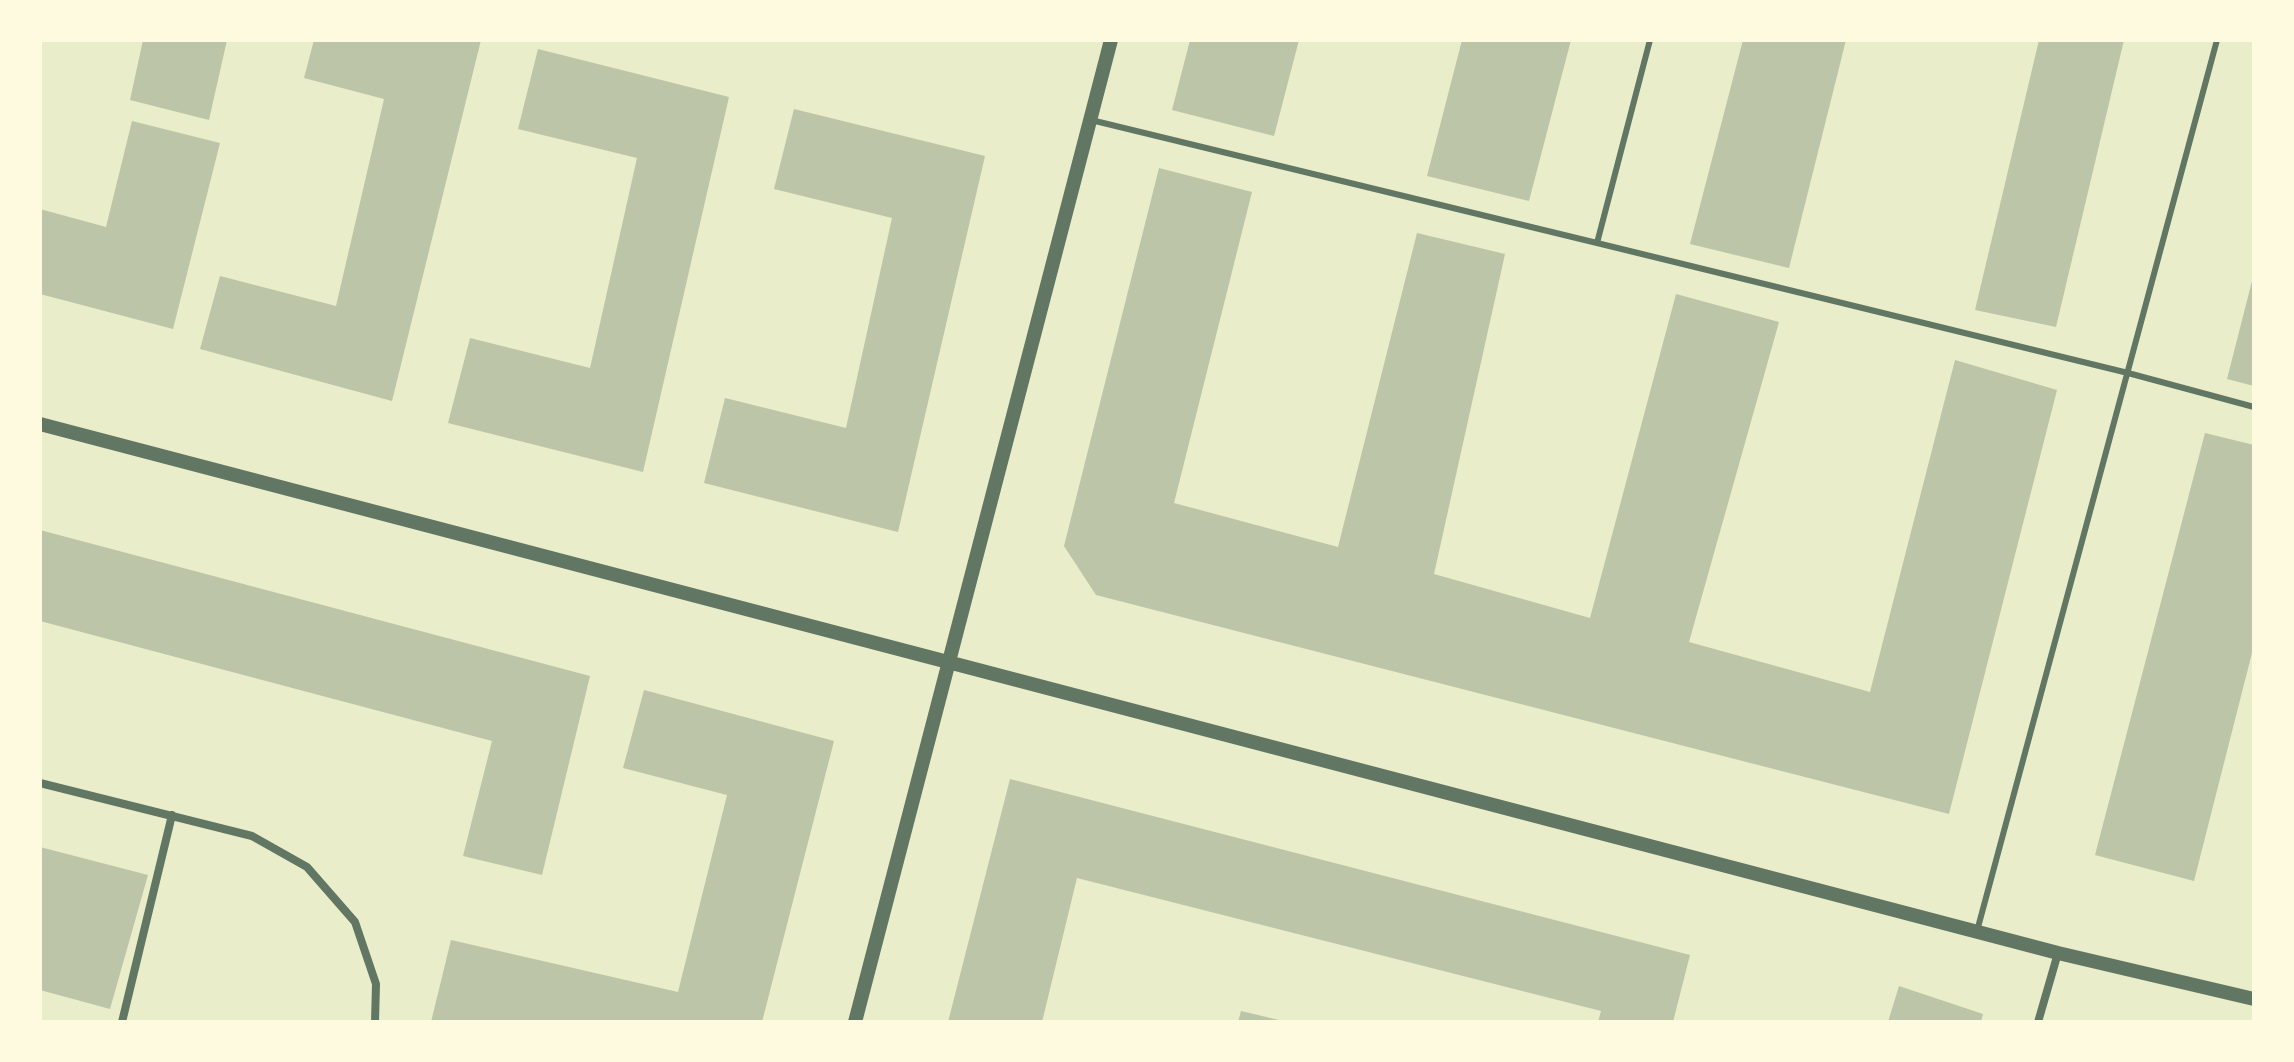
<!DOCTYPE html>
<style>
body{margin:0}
#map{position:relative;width:2294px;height:1062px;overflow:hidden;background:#e9edc9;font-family:"IBM Plex Sans",sans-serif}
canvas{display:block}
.frame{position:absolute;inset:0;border:42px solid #fefae0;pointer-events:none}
</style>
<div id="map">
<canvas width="2294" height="1062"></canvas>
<div class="frame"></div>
</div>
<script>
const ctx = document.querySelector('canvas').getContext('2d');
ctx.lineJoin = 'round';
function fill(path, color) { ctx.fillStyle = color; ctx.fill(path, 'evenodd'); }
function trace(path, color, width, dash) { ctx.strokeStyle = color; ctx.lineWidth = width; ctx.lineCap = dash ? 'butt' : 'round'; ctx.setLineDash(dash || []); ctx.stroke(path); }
fill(new Path2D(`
 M143 40H227L209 120 130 100Z
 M314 40H481L392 401 200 349 220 276 336 306 384 99 304 78Z
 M1190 40H1299L1274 136 1172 110Z
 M1462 40H1571L1529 201 1427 176Z
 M1743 40H1846L1789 268 1690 244Z
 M2039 40H2124L2056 327 1975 310Z
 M538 49 729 97 643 472 448 423 470 338 590 368 637 158 518 129Z
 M794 109 985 156 898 532 704 483 725 398 846 428 892 218 774 189Z
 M132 121 220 143 173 329 40 294V209L106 227Z
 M1159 168 1252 192 1174 503 1338 547 1417 233 1505 254 1434 574 1590 618 1676 294 1779 322 1689 642 1870 692 1955 360 2057 390 1949 814 1096 595 1064 546Z
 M2253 277H2254V386L2227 379Z
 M2205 433 2254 445V645L2194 881 2095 855Z
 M40 530 590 676 542 875 463 856 492 741 40 621Z
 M644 690 834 741 762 1022H431L451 940 678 992 727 795 623 768Z
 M1010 779 1690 955 1673 1022H1598L1601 1011 1077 878 1042 1022H948Z
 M40 847 148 875 110 1009 40 990Z
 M1899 986 1983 1014 1981 1022H1888Z
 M1241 1011 1283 1021 1282 1022H1238Z`), '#bcc5a7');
trace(new Path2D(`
 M1650 40 1597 243 2128 373 2254 407
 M1091 120 1597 243
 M1977 931 2217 40`), '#617663', 6);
trace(new Path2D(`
 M40 783 252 836 307 867 355 922 376 984 375 1022
 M122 1022 172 815
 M2038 1022 2058 953`), '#617663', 8);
trace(new Path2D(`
 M40 424 2058 953 2254 999
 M855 1022 1111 40`), '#617663', 14);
</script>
